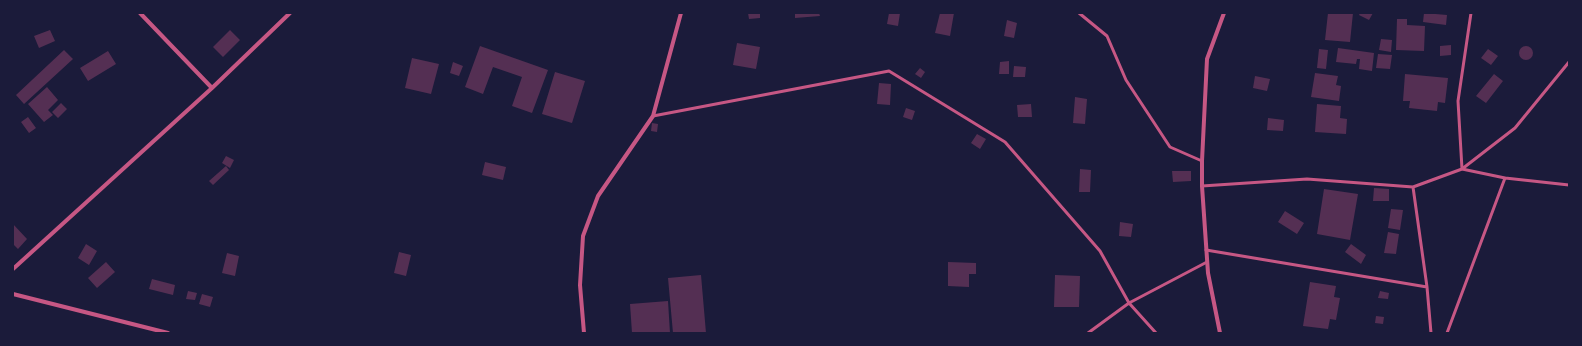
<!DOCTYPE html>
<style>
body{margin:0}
#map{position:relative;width:1582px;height:346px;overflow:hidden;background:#1b1b3a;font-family:Quicksand,sans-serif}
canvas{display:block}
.frame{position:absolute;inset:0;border:14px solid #1b1b3a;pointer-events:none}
</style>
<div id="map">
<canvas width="1582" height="346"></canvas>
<div class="frame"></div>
</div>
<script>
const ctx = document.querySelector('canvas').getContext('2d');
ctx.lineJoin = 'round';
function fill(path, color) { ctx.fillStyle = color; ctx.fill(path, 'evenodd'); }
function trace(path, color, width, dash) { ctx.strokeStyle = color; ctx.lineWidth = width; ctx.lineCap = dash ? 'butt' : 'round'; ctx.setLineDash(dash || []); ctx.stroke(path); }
fill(new Path2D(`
 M748 13H760V18L749 19Z
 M795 13H819L820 16 795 18Z
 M889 13H900L898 26 887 24Z
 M940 13H954L950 36 935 33Z
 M1328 13H1353L1350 42 1325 40Z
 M1360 13H1373L1369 20 1359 15Z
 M1424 13 1447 15 1446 25 1423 22Z
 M1397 19H1407V25L1425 26 1424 51 1396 50Z
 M1007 20 1017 23 1014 38 1004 36Z
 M50 30 55 41 39 48 34 36Z
 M230 30 240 40 223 57 213 47Z
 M1381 39 1392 40 1391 52 1379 50Z
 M737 43 760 47 756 69 733 65Z
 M1451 45V55L1440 56V46Z
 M480 46 548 70 532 113 512 106 522 77 493 67 483 94 465 87Z
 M1519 53a7 7 0 1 1 14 0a7 7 0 1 1-14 0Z
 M1338 48 1374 53 1372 71 1359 69 1360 59H1357L1356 64 1336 62Z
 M1319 49 1328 50 1326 69 1317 68Z
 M1488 49 1498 56 1491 65 1481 58Z
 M64 50 73 59 24 104 16 95Z
 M108 51 116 64 88 81 80 68Z
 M1378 54 1392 55 1390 69 1376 68Z
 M412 58 439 64 431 94 405 88Z
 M1009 61V74H999L1000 62Z
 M453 62 463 66 459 76 450 73Z
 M1014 66 1026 67 1025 77H1013Z
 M920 68 925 72 921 78 915 74Z
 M555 72 585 81 572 123 542 114Z
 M1315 73 1338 76 1336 85 1341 86 1339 101 1311 97Z
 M1405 74 1448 78 1445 103 1438 102 1437 111 1409 108 1410 101H1403Z
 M1494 74 1503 81 1486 103 1476 96Z
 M1255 76 1270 79 1267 91 1253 88Z
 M879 83 891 84 890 105 877 104Z
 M47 87 58 100 48 110 53 115 44 122 28 104Z
 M1075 97 1087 99 1085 124 1073 123Z
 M61 103 67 109 58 118 52 112Z
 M1031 104 1032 117H1018L1017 105Z
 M1317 104 1341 106 1340 118 1347 119 1346 134 1315 132Z
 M906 108 915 111 912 120 903 117Z
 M28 117 36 128 29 133 21 122Z
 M1268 118 1284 120 1283 131 1267 130Z
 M652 123 658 124 657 132 651 131Z
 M977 134 986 139 980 149 971 143Z
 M226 156 234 160 230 168 222 163Z
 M485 162 506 167 503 180 482 175Z
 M226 166 229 170 213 185 209 181Z
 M1080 169 1091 170 1090 192H1079Z
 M1172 171H1191V181L1173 182Z
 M1374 188 1389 189V201H1373Z
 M1324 189 1358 194 1350 240 1317 234Z
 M1391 209 1403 210 1400 230 1388 228Z
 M1285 211 1304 223 1297 234 1278 222Z
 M1120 222 1133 224 1131 237 1119 236Z
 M13 224 27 239 18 249 13 244Z
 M1388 232 1399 234 1396 254 1384 253Z
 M86 244 97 251 89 265 78 258Z
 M1351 244 1366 255 1361 264 1345 252Z
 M399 252 411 255 406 276 394 273Z
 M227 253 239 256 235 276 222 273Z
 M106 262 115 272 97 288 88 278Z
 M948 262 976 263V274H969V287L948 286Z
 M701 275 706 333H673L668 278Z
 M1055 275 1080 276 1079 307H1054Z
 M152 279 175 285 173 295 149 289Z
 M1310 282 1336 286 1334 297 1340 298 1336 320 1330 319 1328 329 1303 326Z
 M188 291 197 293 195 300 186 299Z
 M1380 291 1389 293 1388 299 1378 298Z
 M202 294 213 297 210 307 199 304Z
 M668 301 670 333H632L630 304Z
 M1376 316 1384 317 1383 324 1375 323Z`), '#542f53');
trace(new Path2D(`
 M1079 13 1107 36 1126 80 1170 147 1202 161
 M1471 13 1458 101 1462 169 1505 178 1569 185
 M653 116 889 71 1005 142 1100 251 1129 303 1156 333
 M1202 186 1307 179 1413 187 1462 169 1515 128 1569 62
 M1413 187 1427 287 1431 333
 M1206 250 1427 287
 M1088 333 1129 303 1207 262
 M1447 333 1505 178`), '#c65784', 3);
trace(new Path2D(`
 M140 13 212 88
 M13 269 212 88 290 13
 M13 294 168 333
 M584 333 580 285 583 236 598 196 653 116 681 13
 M1220 333 1208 273 1202 186V161L1207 59 1224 13`), '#c65784', 4);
</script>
